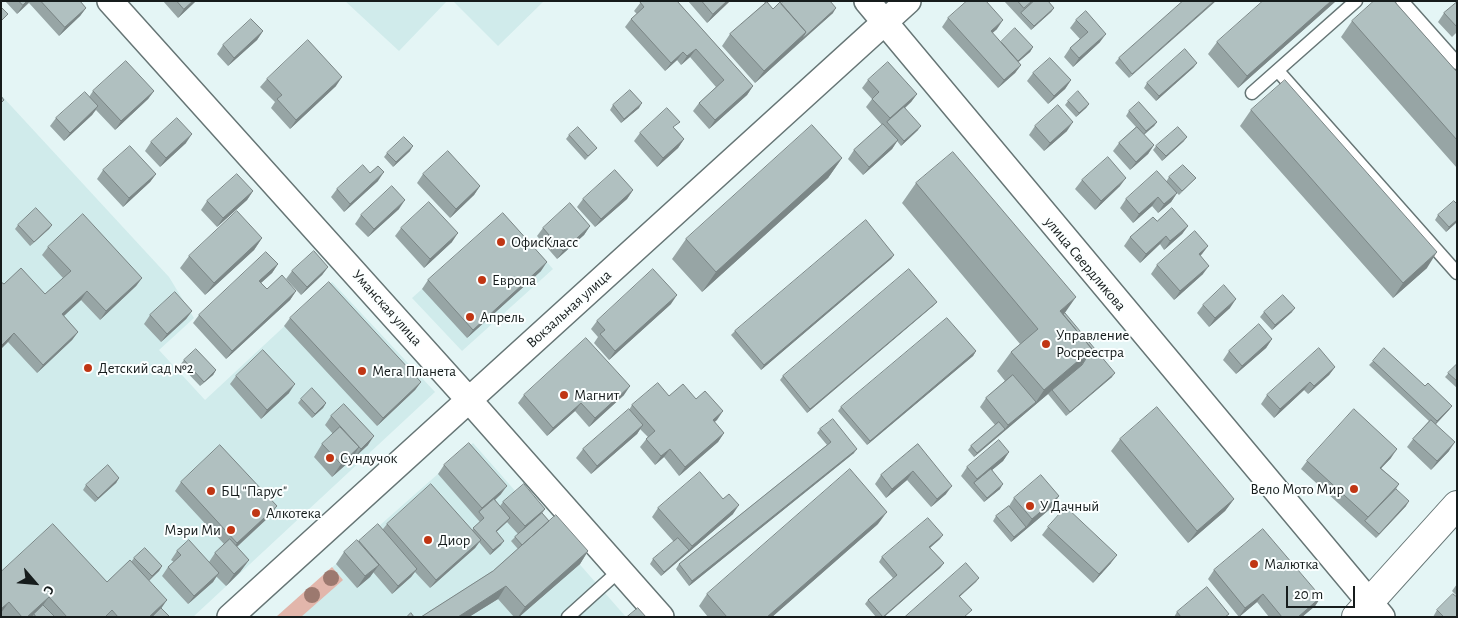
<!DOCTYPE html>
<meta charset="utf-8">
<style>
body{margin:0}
#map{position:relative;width:1458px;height:618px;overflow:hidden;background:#e4f5f5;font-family:"Alegreya Sans",sans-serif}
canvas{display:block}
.frame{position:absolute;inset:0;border:2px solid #161c1c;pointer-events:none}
.north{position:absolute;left:10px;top:558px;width:50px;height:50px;-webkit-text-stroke:4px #fbffff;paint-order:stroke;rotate:117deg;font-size:14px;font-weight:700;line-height:20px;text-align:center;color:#161c1c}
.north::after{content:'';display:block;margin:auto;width:18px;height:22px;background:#161c1c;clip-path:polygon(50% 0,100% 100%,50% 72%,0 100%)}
.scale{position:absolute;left:1286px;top:586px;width:69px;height:22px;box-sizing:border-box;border:2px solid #161c1c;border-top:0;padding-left:6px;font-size:15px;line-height:18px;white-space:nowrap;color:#161c1c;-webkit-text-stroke:4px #fbffff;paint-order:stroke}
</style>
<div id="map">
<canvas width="1458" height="618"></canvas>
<div class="frame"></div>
<div class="north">С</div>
<div class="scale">20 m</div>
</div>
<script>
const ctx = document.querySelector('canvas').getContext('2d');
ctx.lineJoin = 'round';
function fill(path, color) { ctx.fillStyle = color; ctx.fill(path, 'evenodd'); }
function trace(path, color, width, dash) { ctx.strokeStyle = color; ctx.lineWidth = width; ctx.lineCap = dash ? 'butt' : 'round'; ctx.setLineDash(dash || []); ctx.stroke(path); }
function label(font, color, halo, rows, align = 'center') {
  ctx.font = font + ' "Alegreya Sans",sans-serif'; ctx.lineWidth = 4; ctx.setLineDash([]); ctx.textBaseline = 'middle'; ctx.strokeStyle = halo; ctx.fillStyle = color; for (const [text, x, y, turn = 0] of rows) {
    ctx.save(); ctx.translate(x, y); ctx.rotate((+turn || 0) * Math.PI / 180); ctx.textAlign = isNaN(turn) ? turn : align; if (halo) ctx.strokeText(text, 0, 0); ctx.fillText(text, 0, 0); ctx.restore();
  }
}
fill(new Path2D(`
 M345 1H447L399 51Z
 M453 1H544L498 46Z
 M1 95 169 277 194 318 159 350 205 400 332 282 435 392 193 617H1Z
 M505 215 553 269 462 351 412 298Z
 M473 443 626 617H276Z`), '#d0ebeb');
fill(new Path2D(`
 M332 567 343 580 301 617H276Z`), '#e2b6ab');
const service = new Path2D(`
 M1402 1 1457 63
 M1278 71 1457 273
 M1252 93 1356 1
 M568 617 620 570`);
const minor = new Path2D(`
 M110 1 469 400 661 617
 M867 1 1382 617
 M230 617 908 1`);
const secondary = new Path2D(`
 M1356 617 1457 505`);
trace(service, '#667575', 15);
trace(minor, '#667575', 28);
trace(secondary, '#667575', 30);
trace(service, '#fff', 12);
trace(minor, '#fff', 25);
trace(secondary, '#fff', 28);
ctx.fillStyle = '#9c796f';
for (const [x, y] of [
 [331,578],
 [312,595]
]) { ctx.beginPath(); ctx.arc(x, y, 8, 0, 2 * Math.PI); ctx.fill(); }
fill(new Path2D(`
 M5 1H80L86 8 80 16 59 36 29 3 17 14Z
 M163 1H196L178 18Z
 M641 1H677L753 86 747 95 709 129 693 111 699 103 716 87 690 57 681 65 677 60 665 71 625 27 631 19 637 14 634 11 641 2Z
 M688 1H730L707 23Z
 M763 1H769L768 3 773 9 781 4 833 13 755 83 722 46 730 34 765 3Z
 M1004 1H1048L1054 8 1051 12 1031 30Z
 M1183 1 1129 78 1115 63 1119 58Z
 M1336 1 1238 88 1208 54 1217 42Z
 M1457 2V32L1452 37 1438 22 1444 13Z
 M948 18 997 29 992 33 1000 42 1033 47 1030 52 1018 62 1021 65 1015 73 998 88 942 27Z
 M1076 20 1100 42 1073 67 1064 57 1070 48 1080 39 1070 28Z
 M1352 21 1457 72V168L1341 37Z
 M263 31 257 40 228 66 217 54 223 45Z
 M1194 67 1156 101 1144 88 1147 83Z
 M1033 73 1071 80 1065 89 1048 104 1027 81Z
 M267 79 336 86 290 129 271 108 275 102 260 87Z
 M868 80 917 94 911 102 905 108 918 130 901 146 897 141 892 149 863 175 848 159 854 150 882 125 866 107 872 99 862 88Z
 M93 91H154L148 99 115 130 96 110 92 115 64 141 50 126 56 118 89 97Z
 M1068 101 1089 104 1086 108 1076 117 1065 105Z
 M613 105 639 108 621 123 610 110Z
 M1251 110 1427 268 1393 298 1240 126Z
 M1129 111 1157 122 1154 126 1144 135 1154 145 1148 154 1130 170 1113 151 1119 143 1136 127 1126 116Z
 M1035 126 1067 131 1044 151 1029 135Z
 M675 129 684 139 678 148 657 167 634 141 640 133Z
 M569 135 597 148 585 160 566 139Z
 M1184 141 1162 161 1153 150 1156 146Z
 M151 142 186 143 160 167 145 151Z
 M410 151 393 167 384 157 387 153Z
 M842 158 828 178 702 292 672 259 686 239Z
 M103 170 156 174 150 182 123 207 97 179Z
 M423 174 480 186 474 195 450 218 417 183Z
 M1169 177 1196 178 1179 195 1166 182Z
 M1082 180 1120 186 1095 210 1075 189Z
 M378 181 344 212 331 197 337 189Z
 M916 183 1065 313 1112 377 1066 416 1048 394 974 457 968 450 971 446 995 425 980 407 986 398 1005 381 997 371 1011 352 1020 344 902 203Z
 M633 190 627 199 595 227 577 207 583 199Z
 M253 191 247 200 217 227 201 210 207 201Z
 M1177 193 1171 202 1158 213 1152 206 1133 223 1120 208 1126 199Z
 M1457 204V222L1446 232 1435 220 1438 215Z
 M399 209 368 237 355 224 361 215Z
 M1157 221 1188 226 1182 234 1164 250 1160 244 1140 263 1124 246 1130 237Z
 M18 225H52L49 229 30 246 15 229Z
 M590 226 584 235 557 259 537 236 543 228Z
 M401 228 452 242 424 268 395 236Z
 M262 238 254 250 205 295 180 268 189 256Z
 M1208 246 1200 256 1203 274 1174 300 1151 274 1157 265Z
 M48 247 142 278 136 286 100 320 81 300 64 316 78 332 72 340 37 373 8 342 4 284 45 294 63 278 42 255Z
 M894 255 891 259 761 370 731 335 735 331Z
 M278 264 272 273 261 283 267 289 296 291 290 300 226 359 193 323 199 315Z
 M328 267 322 275 301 295 286 279 292 271Z
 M541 271 467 338 422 289 428 280Z
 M937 302 933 306 807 413 780 380 783 376Z
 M671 304 609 360 594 343 598 337 591 329 597 321Z
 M1203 305 1230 308 1209 327 1197 313Z
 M192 311 186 319 161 342 144 324 150 315Z
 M1264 312H1292L1272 330 1260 317Z
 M290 318 421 382 415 390 377 426 284 326Z
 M1272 339 1266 348 1236 374 1223 360 1229 351Z
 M976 351 973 356 867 445 838 411 841 407Z
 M184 360 216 370 213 375 200 386 180 365Z
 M1373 361 1425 386 1452 406 1449 410 1436 424 1449 451 1431 470 1407 447 1413 439 1429 421 1369 365Z
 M1457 364V388L1445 377Z
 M1335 367 1329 375 1308 394 1304 390 1274 418 1261 404 1267 395Z
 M236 376 289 393 261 419 230 384Z
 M524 395H624L589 427 575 411 547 436 518 403Z
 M669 396 696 399 723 411 714 422 724 433 718 442 679 476 664 457 655 465 640 447 648 437 640 429 637 434 591 474 576 458 583 449 629 410 632 405Z
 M301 399 326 403 323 408 312 418 298 403Z
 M331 416 368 445 355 457 353 456 351 460 332 477 314 457 322 444 333 434 325 425Z
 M820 429 854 453 689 586 676 569 679 564 827 445 817 433Z
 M1120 439 1234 499 1225 511 1188 543 1111 451Z
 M918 444 946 494 931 507 907 480 886 498 875 484 881 475Z
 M1009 452 1003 461 992 470 1000 489 984 502 961 476 967 467Z
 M1391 458 1381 468 1399 484 1396 489 1406 506 1376 538 1301 469 1307 461Z
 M444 465 501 494 495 500 500 506 503 502 545 509 542 513 549 521 588 551 580 564 519 617H514L498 599 469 617H421L493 571 518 549 511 541 518 534 507 522 496 532 501 545 490 555 479 542 475 548 430 588 415 572 411 577 392 594 373 572 370 577 357 588 336 564 344 552 359 541 383 529 387 524 472 530 480 522 438 474Z
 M119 478 116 483 95 502 83 490 86 485Z
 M181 482 271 515 237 547 249 560 240 572 226 586 216 576 213 582 188 604 162 576 168 567 174 562 171 560 177 551 209 562 215 553 224 544 175 491Z
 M1059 496 1050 509 1011 542 993 521 996 516 1009 506 1014 498Z
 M658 508 733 514 661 576 650 564 653 559 674 542 652 517Z
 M878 524 772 617H708L699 606 707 594Z
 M1048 527 1111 563 1093 583 1042 535Z
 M940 539 930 548 944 563 940 568 884 617H876L865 604 868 600 893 578 879 562 882 557Z
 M134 558 162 566 159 571 149 581 161 608 170 617H2L1 616V572L107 582 131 562Z
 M1214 570 1321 597 1315 606 1302 617H1269L1257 602 1239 617 1208 579Z
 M1457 584V596L1452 591Z
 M1437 610 1457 617H1433Z
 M1177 612 1227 617H1174Z`), '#97a5a5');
fill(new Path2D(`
 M27 1H30L17 14 23 5Z
 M193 1H196L178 18 184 9Z
 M727 1H730L707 23 713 14Z
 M1214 1H1216L1129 78 1132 74Z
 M1331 1H1336L1238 88 1247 76Z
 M86 8 80 16 59 36 65 27Z
 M836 8 833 13 798 44 801 40Z
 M1054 8 1051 12 1031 30 1034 26Z
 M1003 20 997 29 985 40 991 31Z
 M263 31 257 40 228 66 234 58Z
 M806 32 798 44 755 83 764 71Z
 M1106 34 1100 42 1073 67 1079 58Z
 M1033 47 1030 52 1015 65 1018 61Z
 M696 49 690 57 681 65 687 56Z
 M683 52 677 60 665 71 671 63Z
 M1197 63 1194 67 1156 101 1159 96Z
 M1021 65 1015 73 998 88 1004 80Z
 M342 77 336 86 290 129 296 120Z
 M1071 80 1065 89 1048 104 1054 96Z
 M753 86 747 95 709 129 715 120Z
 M154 91 148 99 115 130 121 121Z
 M917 94 911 102 888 123 887 122 890 118Z
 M642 103 639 108 621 123 624 119Z
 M1089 104 1086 108 1076 117 1079 113Z
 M98 106 92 115 64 141 70 133Z
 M1073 122 1067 131 1044 151 1050 143Z
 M1157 122 1154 126 1143 135 1146 131Z
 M921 126 918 130 901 146 904 141Z
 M192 134 186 143 160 167 166 158Z
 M1187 137 1184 141 1162 161 1166 156Z
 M684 139 678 148 657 167 663 158Z
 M898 140 892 149 863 175 869 167Z
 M1154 145 1148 154 1130 170 1136 162Z
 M413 146 410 151 393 167 396 162Z
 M842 158 828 178 702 292 716 272Z
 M384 172 378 181 344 212 350 204Z
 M156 174 150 182 123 207 129 198Z
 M1126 178 1120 186 1095 210 1101 201Z
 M480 186 474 195 450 218 456 209Z
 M633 190 627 199 595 227 601 219Z
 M253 191 247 200 217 227 223 218Z
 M1177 193 1171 202 1158 213 1164 204Z
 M1158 197 1152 206 1133 223 1139 214Z
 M405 200 399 209 368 237 374 229Z
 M1457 220V222L1446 232 1449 227Z
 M52 225 49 229 30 246 34 242Z
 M590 226 584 235 557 259 563 251Z
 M1188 226 1182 234 1164 250 1170 241Z
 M458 233 452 242 424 268 430 259Z
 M1166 236 1160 244 1140 263 1146 254Z
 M262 238 254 250 205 295 214 283Z
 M1208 246 1202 254 1193 263 1199 254Z
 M1437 252 1427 268 1393 298 1403 283Z
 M894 255 891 259 761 370 764 365Z
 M547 262 541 271 467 338 473 330Z
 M278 264 272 273 253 290 259 281Z
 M1209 266 1203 274 1174 300 1180 291Z
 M328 267 322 275 301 295 307 287Z
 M142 278 136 286 100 320 106 311Z
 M87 291 81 300 56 323 62 314Z
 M296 291 290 300 226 359 232 351Z
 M677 295 671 304 609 360 615 351Z
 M1076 297 1062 317 1060 311Z
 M1236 299 1230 308 1209 327 1215 318Z
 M937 302 933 306 807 413 810 409Z
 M1295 308 1292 312 1272 330 1275 325Z
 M192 311 186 319 161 342 167 334Z
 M78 332 72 340 37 373 43 365Z
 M14 333 8 342 1 349V346Z
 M1272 339 1266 348 1236 374 1242 366Z
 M1092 349 1079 369 1052 390 1048 394 974 457 977 453 1005 429 1008 425 1036 402 1044 390Z
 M976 351 973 356 867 445 870 441Z
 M1335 367 1329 375 1308 394 1314 386Z
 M216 370 213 375 200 386Z
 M1115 373 1112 377 1066 416 1070 412Z
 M421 382 415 390 377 426 383 418Z
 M1310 382 1304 390 1274 418 1280 409Z
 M295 384 289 393 261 419 267 410Z
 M630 386 624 395 589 427 595 418Z
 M326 403 323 408 312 418 315 414Z
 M581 403 575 411 547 436 553 428Z
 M1452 406 1449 410 1434 426 1437 421Z
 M723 411 717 420 707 429 713 420Z
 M643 425 637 434 591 474 597 466Z
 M724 433 718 442 679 476 685 467Z
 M374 436 368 445 355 457 361 449Z
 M1455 442 1449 451 1431 470 1437 461Z
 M359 447 351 460 332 477 341 464Z
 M670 449 664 457 655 465 661 456Z
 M857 449 854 453 689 586 692 581Z
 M1397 449 1391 458 1374 476 1380 468Z
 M1009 452 1003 461 975 484 974 483 977 479Z
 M913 471 907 480 886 498 892 489Z
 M119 478 116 483 95 502 98 498Z
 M1003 484 1000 489 984 502 987 498Z
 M507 486 501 494 480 513 479 512 482 508Z
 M952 486 946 494 931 507 937 499Z
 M1059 496 1050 509 1011 542 1014 537 1026 527 1032 519Z
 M1234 499 1225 511 1188 543 1197 531Z
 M1409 501 1406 506 1376 538 1379 534Z
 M739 505 733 514 661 576 664 572 689 550 692 546Z
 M277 506 271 515 231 552 237 543Z
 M545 509 539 517 519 535 525 526Z
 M887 512 878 524 772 617H767Z
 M510 518 507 522 493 535 496 531Z
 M943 535 940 539 926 551 929 547Z
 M481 540 475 548 430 588 436 580Z
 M504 541 501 545 490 555 493 550Z
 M588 551 580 564 519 617H518L525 607Z
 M1117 555 1111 563 1093 583 1099 574Z
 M249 560 240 572 226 586 234 574Z
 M944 563 940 568 884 617H883Z
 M379 565 370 577 357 588 365 576Z
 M162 566 159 571 148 581 152 576Z
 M417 569 411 577 392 594 398 586Z
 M219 573 213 582 188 604 194 596Z
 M979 578 976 582 956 600 959 596Z
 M506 586 498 599 469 617H458Z
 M1263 594 1257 602 1239 617 1245 608Z
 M49 597 40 609 34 614 32 617H27Z
 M1321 597 1315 606 1302 617H1298Z
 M167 600 158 613 154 617H149Z
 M9 602 1 613V609Z`), '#7b8686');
const building = new Path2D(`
 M19 1H27L23 5Z
 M41 1H80L86 8 65 27Z
 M177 1H193L184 9Z
 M642 1H677L753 86 715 120 699 103 724 80 696 49 687 56 683 52 671 63 631 19 644 7 640 2Z
 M702 1H727L713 14Z
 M784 1H830L836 8 801 40 806 32 781 4Z
 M967 1H986L1003 20 991 31 1021 65 1004 80 948 18Z
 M1018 1H1032L1024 8Z
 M1034 1H1048L1054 8 1034 26 1021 13Z
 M1183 1H1214L1132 74 1119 58Z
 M1263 1H1331L1247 76 1217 42Z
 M1374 1H1394L1457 72V140L1352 21Z
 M767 2 773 9 780 2 806 32 764 71 730 34Z
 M1457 2V27L1444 13Z
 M1 7 8 14 1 21Z
 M1086 11 1106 34 1079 58 1070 48 1088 32 1076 20Z
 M251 19 263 31 234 58 223 45Z
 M1015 28 1033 47 1018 61 1001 42Z
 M308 40 342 77 296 120 277 99 282 95 267 79Z
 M1185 49 1197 63 1159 96 1147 83Z
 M1050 58 1071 80 1054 96 1033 73Z
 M126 61 154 91 121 121 93 91Z
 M888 62 917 94 890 118 872 99 879 92 868 80Z
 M1285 80 1437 252 1403 283 1251 110Z
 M630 90 642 103 624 119 613 105Z
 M1078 91 1089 104 1079 113 1068 101Z
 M85 92 98 106 70 133 56 118Z
 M1 96 4 100 1 103Z
 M1139 102 1157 122 1146 131 1129 111Z
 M1058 105 1073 122 1050 143 1035 126Z
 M904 107 921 126 904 141 887 122Z
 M667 108 680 122 673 127 684 139 663 158 640 133Z
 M177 118 192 134 166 158 151 142Z
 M883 124 898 140 869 167 854 150Z
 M812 125 842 158 716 272 686 239Z
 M578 127 597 148 588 156 569 135Z
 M1137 127 1154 145 1136 162 1119 143Z
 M1178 127 1187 137 1166 156 1156 146Z
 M404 137 413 146 396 162 387 153Z
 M130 146 156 174 129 198 103 170Z
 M448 151 480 186 456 209 423 174Z
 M953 152 1076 297 1060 311 1092 349 1044 390 1011 352 1038 329 916 183Z
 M1108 157 1126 178 1101 201 1082 180Z
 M363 165 370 173 378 166 384 172 350 204 337 189Z
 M1183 165 1196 178 1182 191 1169 177Z
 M615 170 633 190 601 219 583 199Z
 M1157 171 1177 193 1164 204 1158 197 1139 214 1126 199Z
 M237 174 253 191 223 218 207 201Z
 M392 186 405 200 374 229 361 215Z
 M1454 201 1457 204V220L1449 227 1438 215Z
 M429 202 458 233 430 259 401 228Z
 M570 203 590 226 563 251 543 228Z
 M36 208 52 225 34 242 18 225Z
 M1172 208 1188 226 1170 241 1166 236 1146 254 1130 237 1153 217 1157 221Z
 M237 211 262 238 214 283 189 256Z
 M503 213 547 262 473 330 428 280Z
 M83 214 142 278 106 311 87 291 62 314 78 332 43 365 14 333 1 346V282L4 284 21 268 45 294 71 271 48 247Z
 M866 220 894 255 764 365 735 331Z
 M1195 231 1208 246 1199 254 1209 266 1180 291 1157 265Z
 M314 251 328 267 307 287 292 271Z
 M266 252 278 264 259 281 267 289 282 275 296 291 232 351 199 315Z
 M653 269 677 295 615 351 600 334 605 330 597 321Z
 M909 269 937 302 810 409 783 376Z
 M329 282 421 382 383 418 290 318Z
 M1224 285 1236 299 1215 318 1203 305Z
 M175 292 192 311 167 334 150 315Z
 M1283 295 1295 308 1275 325 1264 312Z
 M1065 313 1115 373 1070 412 1052 390 1082 365 1092 349 1063 314Z
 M947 318 976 351 870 441 841 407Z
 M1259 324 1272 339 1242 366 1229 351Z
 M586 338 630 386 595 418 581 403 553 428 524 395Z
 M1319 348 1335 367 1314 386 1310 382 1280 409 1267 395Z
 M1384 348 1425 386 1428 383 1452 406 1437 421 1373 361Z
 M196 349 216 370 204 382 184 360Z
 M263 350 295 384 267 410 236 376Z
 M1457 364V381L1448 373Z
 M1013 375 1036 402 1008 425 986 398Z
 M658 383 669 396 683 384 696 399 705 391 723 411 713 420 724 433 685 467 670 449 661 456 646 439 655 431 632 405Z
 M312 388 326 403 315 414 301 399Z
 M344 404 374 436 361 449 331 416Z
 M1157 407 1234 499 1197 531 1120 439Z
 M629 409 643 425 597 466 583 449Z
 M1354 409 1397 449 1380 468 1399 484 1368 517 1307 461Z
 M833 419 857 449 692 581 679 564 831 442 820 429Z
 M1431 420 1455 442 1437 461 1413 439Z
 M999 422 1005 429 977 453 971 446Z
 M340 427 359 447 341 464 322 444Z
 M999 440 1009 452 977 479 967 467Z
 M469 443 507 486 482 508 444 465Z
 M918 444 952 486 937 499 913 471 892 489 881 475Z
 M220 445 277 506 237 543 181 482Z
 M108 465 119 478 98 498 86 485Z
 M850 469 887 512 767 617H727L707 594Z
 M991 469 1003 484 987 498 974 483Z
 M700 472 723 499 729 494 739 505 692 546 658 508Z
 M1041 475 1059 496 1032 519 1014 498Z
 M431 484 481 540 436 580 387 524Z
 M524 484 545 509 525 526 503 502Z
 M1396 489 1409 501 1379 534 1365 521Z
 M494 499 510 518 496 531 504 541 493 550 473 528 484 518 479 512Z
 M1009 506 1026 527 1014 537 996 516Z
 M1066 507 1117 555 1099 574 1048 527Z
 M542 513 549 521 522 545 515 537Z
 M556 515 588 551 525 607 506 586 458 617H421L493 571Z
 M928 518 943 535 929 547 944 563 883 617 868 600 897 575 882 557Z
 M53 524 107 582 130 560 167 600 149 617H118L112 610 105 617H67L49 597 27 617H22L9 602 2 608 1 607V572Z
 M378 524 417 569 398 586 359 541Z
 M1263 529 1321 597 1298 617H1282L1263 594 1245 608 1214 570Z
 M678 538 689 550 664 572 653 559Z
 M230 539 249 560 234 574 215 553Z
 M189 540 219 573 194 596 168 567 181 555 177 551Z
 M357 540 379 565 365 576 344 552Z
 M145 548 162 566 152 576 134 558Z
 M966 563 979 578 959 596 972 610 964 617H905Z
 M1207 587 1229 614 1225 617H1181L1177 612Z
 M1453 594 1457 597V617H1444L1437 610Z
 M43 605 55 617H36L34 614Z
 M161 608 170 617H152Z
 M638 608 646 617H627Z
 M411 613 414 617H407Z`);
fill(building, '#b0c0c0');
trace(building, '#7b8686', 1);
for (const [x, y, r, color] of [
 [501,242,5,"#c03614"],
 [482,280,5,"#c03614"],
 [470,317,5,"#c03614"],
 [1046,344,5,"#c03614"],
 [88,368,5,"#c03614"],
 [362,371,5,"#c03614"],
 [564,395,5,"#c03614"],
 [330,458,5,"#c03614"],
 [1354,489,5,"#c03614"],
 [211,491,5,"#c03614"],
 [1030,506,5,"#c03614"],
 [256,513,5,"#c03614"],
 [231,530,5,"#c03614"],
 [428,540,5,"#c03614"],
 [1254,564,5,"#c03614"]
]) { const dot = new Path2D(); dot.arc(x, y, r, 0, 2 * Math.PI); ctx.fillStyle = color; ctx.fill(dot); trace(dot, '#fbffff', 2); }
label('15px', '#161c1c', '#fbffff', [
 ["ОфисКласс",511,242],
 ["Европа",492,280],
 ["Апрель",480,317],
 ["Управление",1056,335],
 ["Росреестра",1056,352],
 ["Детский сад №2",98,368],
 ["Мега Планета",372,371],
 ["Магнит",574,395],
 ["Сундучок",340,458],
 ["Вело Мото Мир",1344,489,"right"],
 ["БЦ \"Парус\"",221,491],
 ["У Дачный",1040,506],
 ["Алкотека",266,513],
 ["Мэри Ми",221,530,"right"],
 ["Диор",438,540],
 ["Малютка",1264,564]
], 'left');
label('15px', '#161c1c', '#fbffff', [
 ["улица Свердликова",1085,264,50],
 ["Уманская улица",387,308,48],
 ["Вокзальная улица",569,309,-42]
]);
</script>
